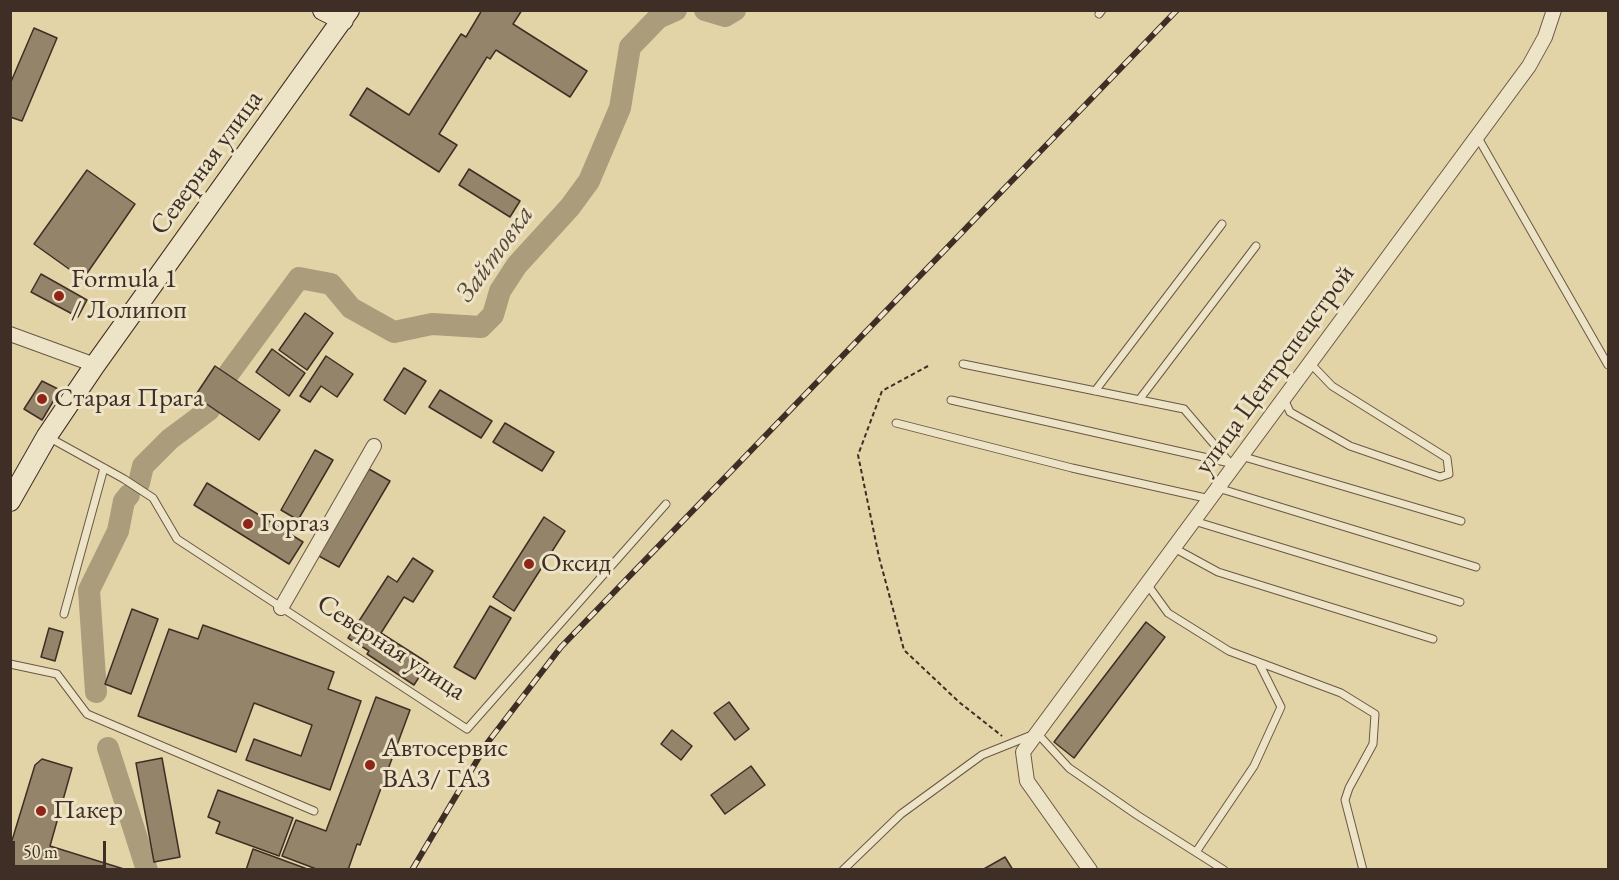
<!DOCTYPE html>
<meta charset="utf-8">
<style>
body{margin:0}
#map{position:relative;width:1619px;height:880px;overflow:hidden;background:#e3d4a7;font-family:"EB Garamond",serif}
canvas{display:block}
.frame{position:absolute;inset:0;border:12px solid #3f2e25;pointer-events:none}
.scale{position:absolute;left:12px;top:841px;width:94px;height:27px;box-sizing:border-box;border:3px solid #3f2e25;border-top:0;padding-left:8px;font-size:18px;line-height:21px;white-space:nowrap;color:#3f2e25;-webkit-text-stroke:4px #ede3c6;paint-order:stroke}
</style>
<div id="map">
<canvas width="1619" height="880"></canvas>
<div class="frame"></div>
<div class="scale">50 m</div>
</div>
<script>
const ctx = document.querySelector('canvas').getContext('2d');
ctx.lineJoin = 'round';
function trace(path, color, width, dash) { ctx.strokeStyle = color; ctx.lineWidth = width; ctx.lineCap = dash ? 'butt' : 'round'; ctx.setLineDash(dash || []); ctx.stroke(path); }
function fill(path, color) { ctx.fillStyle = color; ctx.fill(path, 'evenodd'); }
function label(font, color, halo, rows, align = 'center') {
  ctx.font = font + ' "EB Garamond",serif'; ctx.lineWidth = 6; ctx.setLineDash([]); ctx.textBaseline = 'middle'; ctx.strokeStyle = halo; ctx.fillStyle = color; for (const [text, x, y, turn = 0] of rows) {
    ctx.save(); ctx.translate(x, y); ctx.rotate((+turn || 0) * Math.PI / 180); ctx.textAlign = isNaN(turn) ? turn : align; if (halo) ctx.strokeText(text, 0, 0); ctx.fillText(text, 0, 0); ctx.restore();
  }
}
trace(new Path2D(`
 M705 10 725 16 735 10
 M229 373 299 278 331 284 351 308 394 332 432 324 481 327 493 315 500 291 517 265 570 207 589 181 620 108 630 47 658 18 676 10
 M139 483 143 466 170 439 209 410
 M96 692 89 590 118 531 124 501 129 495
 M108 748 147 870`), '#ab9c7b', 22);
const building = new Path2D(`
 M482 10H522L513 24 587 71 570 97 496 50 490 59 487 57 439 134 457 145 439 172 350 115 367 88 409 115 461 34 466 37Z
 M34 28 57 38 22 121 10 117V84Z
 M469 169 520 201 510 217 459 185Z
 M87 170 135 204 83 279 34 244Z
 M41 274 87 300 78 317 31 292Z
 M305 313 333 333 307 370 279 350Z
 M272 349 305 373 289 396 256 372Z
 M326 356 353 374 337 397 321 386 310 402 300 396Z
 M215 366 280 410 259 440 195 396Z
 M404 368 426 381 405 414 384 400Z
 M42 381 60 390 42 420 24 409Z
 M440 390 492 421 481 438 429 407Z
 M505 423 554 452 542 471 493 442Z
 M315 450 333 460 298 520 281 510Z
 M369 469 390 481 339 567 317 555Z
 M207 483 303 542 289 564 194 505Z
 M544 517 565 531 514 611 493 597Z
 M413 558 433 571 413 602 404 597 381 633 428 663 414 685 367 654 369 651 348 638 388 576 397 582Z
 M490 606 511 618 475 679 454 667Z
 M132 609 158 619 131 694 105 684Z
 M1146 622 1165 637 1074 758 1054 742Z
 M203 625 334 672 328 689 361 701 330 790 246 760 254 739 301 756 312 725 254 703 236 752 138 716 169 629 198 639Z
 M49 628 63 632 55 661 41 657Z
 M376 697 410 710 360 845 357 844 348 870H319L282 856 296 820 326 831Z
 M729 702 749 729 735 740 714 713Z
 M672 730 692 746 681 760 661 744Z
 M162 758 180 857 154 862 136 763Z
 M42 759 72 768 50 846 127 870H10V847L35 765Z
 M751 766 765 785 725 814 711 795Z
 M218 790 293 818 279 856 216 833 220 822 208 817Z
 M253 849 310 870H246Z
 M1005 857 1013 870H982Z`);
fill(building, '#948469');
trace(building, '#3f2e25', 1.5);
const lane = new Path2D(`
 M1099 14 1102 10
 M1477 136 1608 365
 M963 364 1184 409 1230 463
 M1095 391 1222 224
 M1284 399 1290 412 1350 446 1440 477 1449 474 1447 458 1332 386 1310 363
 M951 400 1230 463
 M1139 400 1256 246
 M896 423 1072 468 1210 499
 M50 438 124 479 153 498 177 539 467 729 666 504
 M1241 456 1461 521
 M1218 488 1476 567
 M1194 521 1460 602
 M1174 548 1218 572 1433 639
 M1147 584 1168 613 1229 651 1341 693 1375 714 1373 744 1349 788 1345 800 1363 870
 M64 614 104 468
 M10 664 57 674 87 714 314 811
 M1196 852 1254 766 1281 707 1259 663
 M843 870 901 814 982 755 1037 733 1069 768 1137 815 1224 870`);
const street = new Path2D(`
 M10 334 95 365
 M281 608 374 446
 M1090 870 1027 781 1023 752 1529 66 1545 37 1554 10`);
const secondary = new Path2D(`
 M323 10 343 20
 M10 501 47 436 95 365 349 10`);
trace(lane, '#685846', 9);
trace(street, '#685846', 16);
trace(secondary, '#3f2e25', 22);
trace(new Path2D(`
 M928 366 882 391 858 455 879 557 904 650 959 702 1002 736`), '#3f2e25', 2, [4.5, 3]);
trace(lane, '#ede3c6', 7);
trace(street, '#ede3c6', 14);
trace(secondary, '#ede3c6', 20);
const rail = new Path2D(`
 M412 870 488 742 561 647 1177 10`);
trace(rail, '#3f2e25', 6);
trace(rail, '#ede3c6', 4, [11]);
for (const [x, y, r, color] of [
 [59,296,6,"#8f2418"],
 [42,399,6,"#8f2418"],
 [248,524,6,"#8f2418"],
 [529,564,6,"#8f2418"],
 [370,765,6,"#8f2418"],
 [41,811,6,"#8f2418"]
]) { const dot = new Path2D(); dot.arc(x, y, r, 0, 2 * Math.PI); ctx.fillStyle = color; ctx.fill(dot); trace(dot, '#ede3c6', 2); }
label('27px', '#3f2e25', '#ede3c6', [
 ["Северная улица",207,163,-54],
 ["улица Центрспецстрой",1275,370,-54],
 ["Северная улица",391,648,33]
]);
label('27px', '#3f2e25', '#ede3c6', [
 ["Formula 1",71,280],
 ["/ Лолипоп",71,311],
 ["Старая Прага",54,399],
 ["Горгаз",260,524],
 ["Оксид",541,564],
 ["Автосервис",382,749],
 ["ВАЗ/ ГАЗ",382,780],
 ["Пакер",53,811]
], 'left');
label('italic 28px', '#5a4a3a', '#ede3c6', [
 ["Зайтовка",495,254,-54]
]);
</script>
